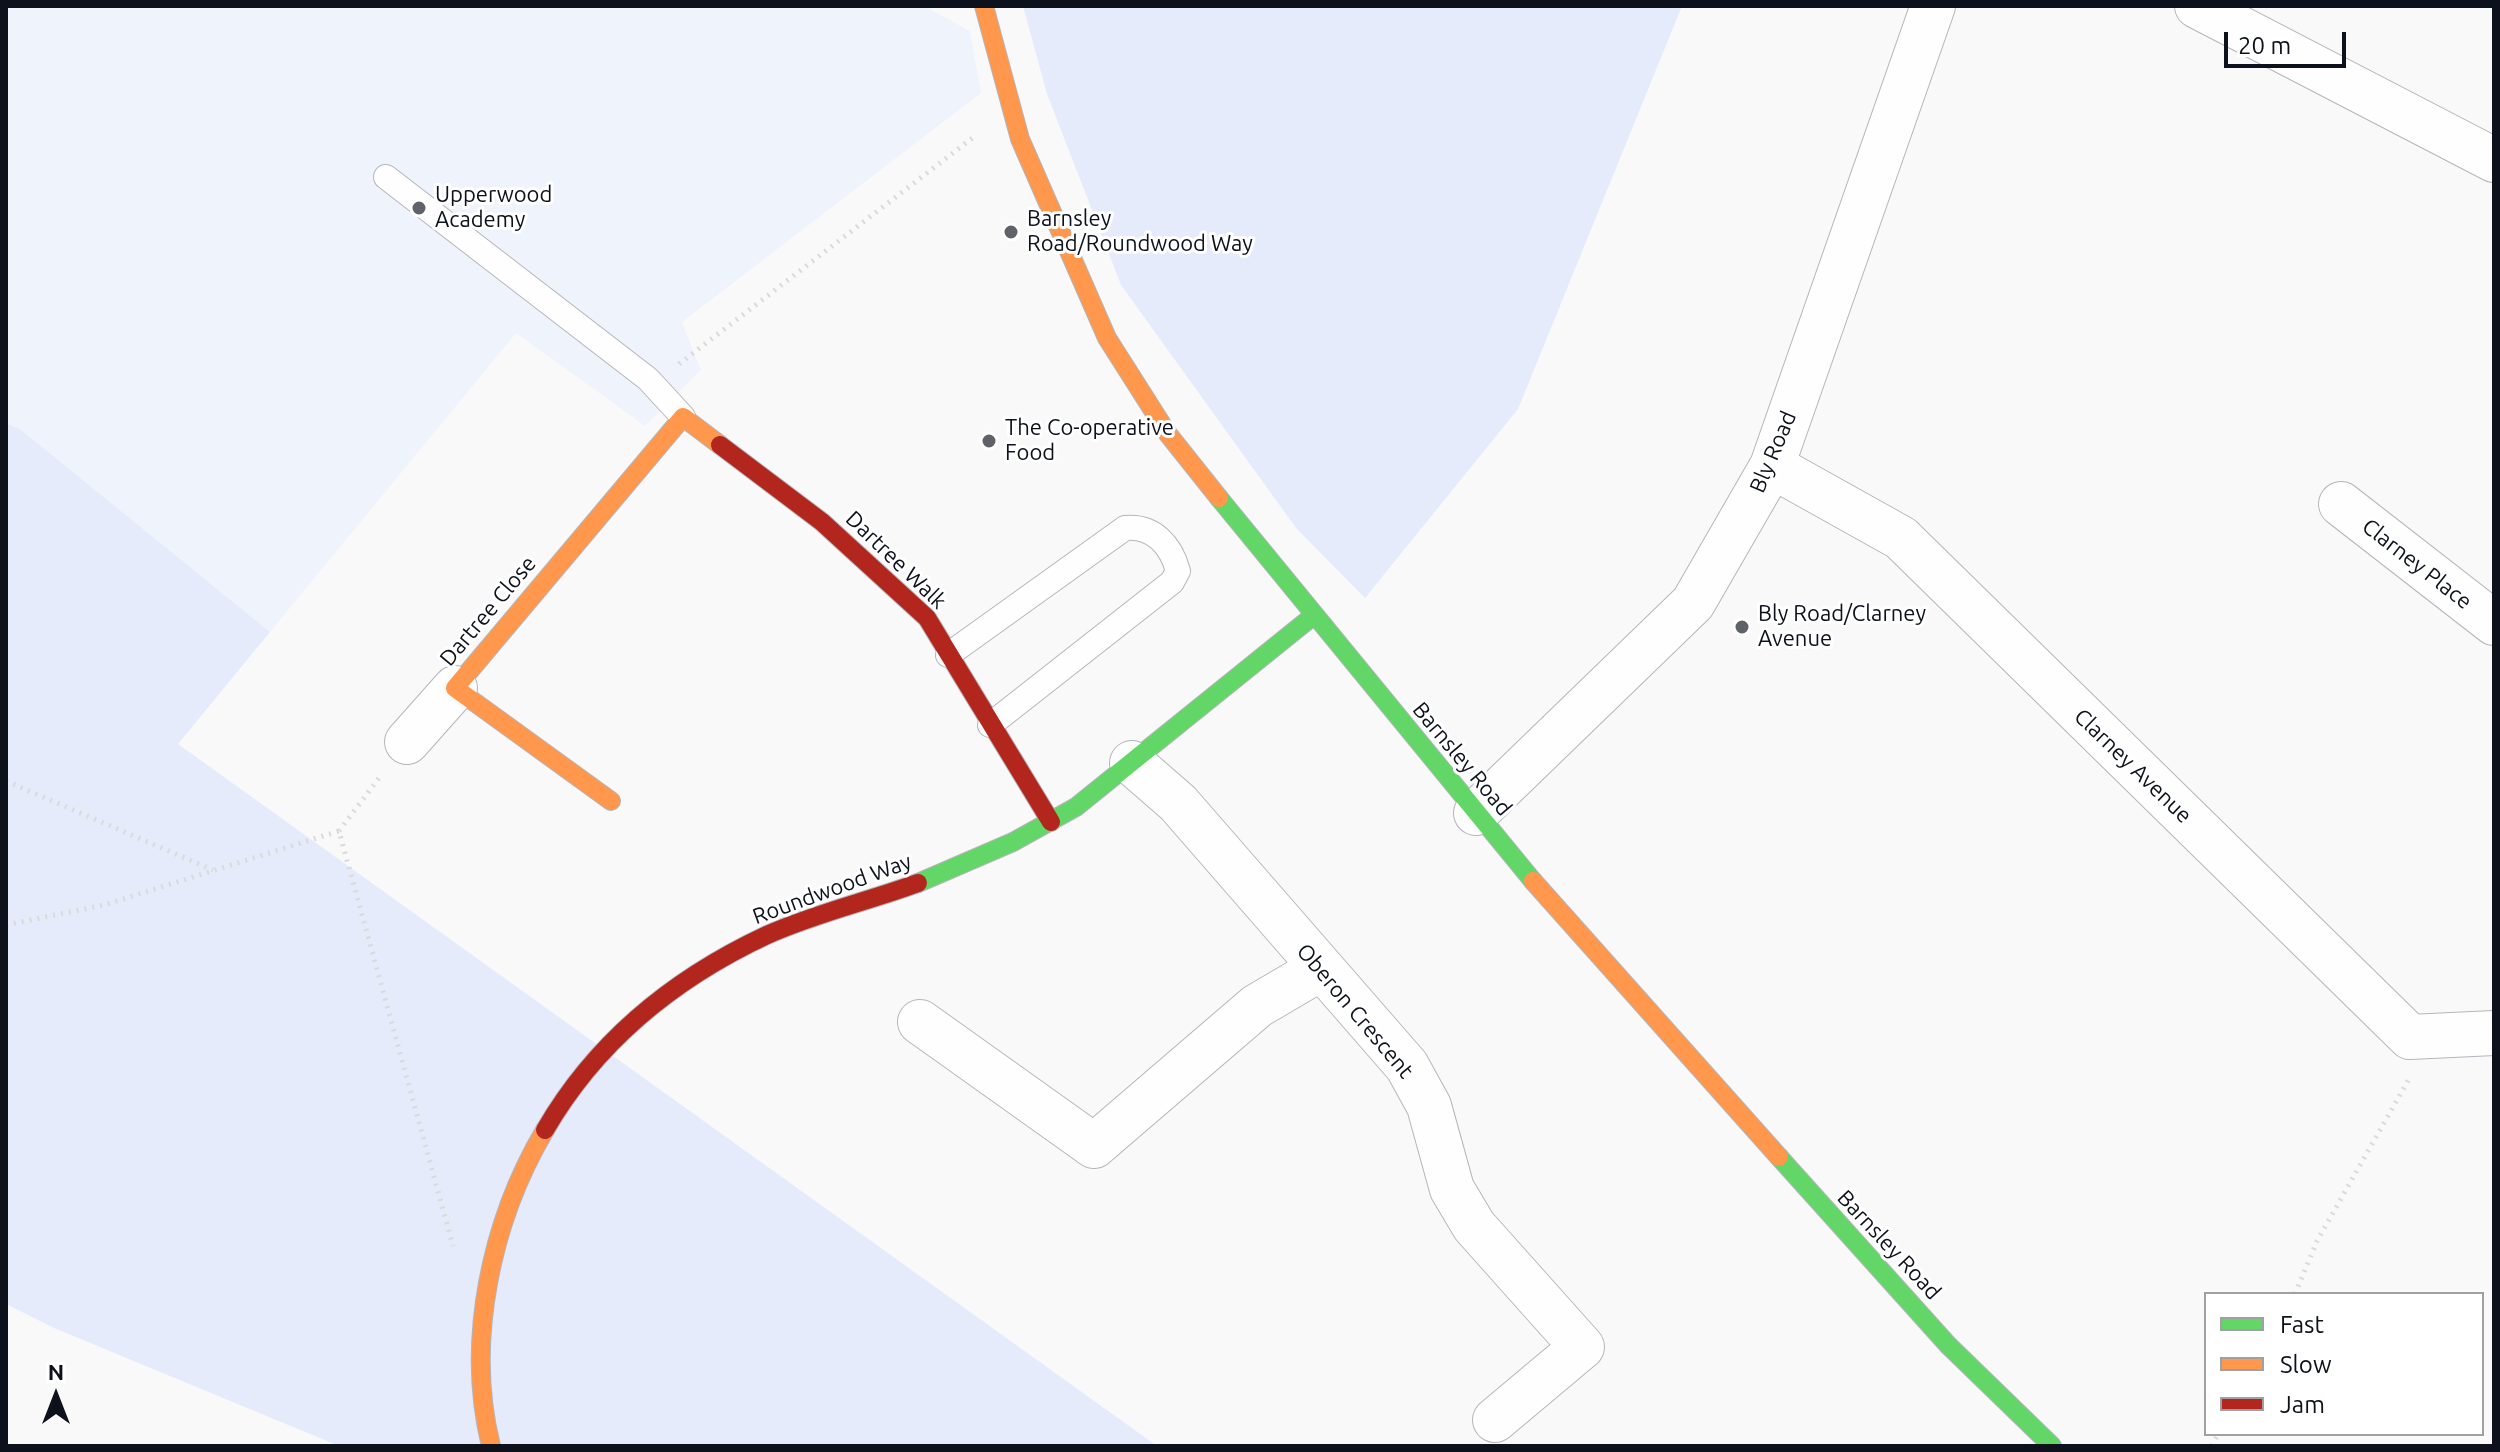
<!DOCTYPE html>
<style>
body{margin:0}
#map{position:relative;width:2500px;height:1452px;overflow:hidden;background:#f9f9f9;font-family:Ubuntu,sans-serif}
canvas{display:block}
.frame{position:absolute;inset:0;border:8px solid #0d111c;pointer-events:none}
.legend{position:absolute;left:2204px;top:1292px;width:280px;height:144px;box-sizing:border-box;background:#fff;border:2px solid #9ea0a4;margin:0;padding:10px 14px;list-style:none;font-size:24px;color:#0d111c}
.legend li{display:flex;align-items:center;gap:16px;height:40px}
.legend b{width:40px;border:2px solid #9ea0a4}
.north{position:absolute;left:16px;top:1356px;width:80px;height:80px;-webkit-text-stroke:6px #fff;paint-order:stroke;rotate:0deg;font-size:22px;font-weight:700;line-height:32px;text-align:center;color:#0d111c}
.north::after{content:'';display:block;margin:auto;width:28px;height:36px;background:#0d111c;clip-path:polygon(50% 0,100% 100%,50% 72%,0 100%)}
.scale{position:absolute;left:2224px;top:32px;width:122px;height:36px;box-sizing:border-box;border:4px solid #0d111c;border-top:0;padding-left:10px;font-size:24px;line-height:28px;white-space:nowrap;color:#0d111c;-webkit-text-stroke:6px #fff;paint-order:stroke}
</style>
<div id="map">
<canvas width="2500" height="1452"></canvas>
<div class="frame"></div>
<ul class="legend">
<li><b style="height:10px;background:#63d668"></b>Fast</li>
<li><b style="height:10px;background:#ff974d"></b>Slow</li>
<li><b style="height:10px;background:#b3261e"></b>Jam</li>
</ul>
<div class="north">N</div>
<div class="scale">20 m</div>
</div>
<script>
const ctx = document.querySelector('canvas').getContext('2d');
ctx.lineJoin = 'round';
function fill(path, color) { ctx.fillStyle = color; ctx.fill(path, 'evenodd'); }
function trace(path, color, width, dash) { ctx.strokeStyle = color; ctx.lineWidth = width; ctx.lineCap = dash ? 'butt' : 'round'; ctx.setLineDash(dash || []); ctx.stroke(path); }
function label(font, color, halo, rows, align = 'center') {
  ctx.font = font + ' Ubuntu,sans-serif'; ctx.lineWidth = 6; ctx.setLineDash([]); ctx.textBaseline = 'middle'; ctx.strokeStyle = halo; ctx.fillStyle = color; for (const [text, x, y, turn = 0] of rows) {
    ctx.save(); ctx.translate(x, y); ctx.rotate((+turn || 0) * Math.PI / 180); ctx.textAlign = isNaN(turn) ? turn : align; if (halo) ctx.strokeText(text, 0, 0); ctx.fillText(text, 0, 0); ctx.restore();
  }
}
fill(new Path2D(`
 M6 6H924L970 31 981 93 682 322 701 370 645 426 516 333 270 632 20 429 6 423Z`), '#eff3fc');
fill(new Path2D(`
 M1023 6H1682L1518 409 1365 598 1296 528 1121 285 1047 94Z
 M6 423 20 429 270 632 178 744 1157 1446H339L54 1328 6 1304Z`), '#e5ebfb');
const lane = new Path2D(`
 M386 177 648 379 683 417
 M948 655 1125 528C1153 525 1171 545 1178 571L1172 582 990 725`);
const street = new Path2D(`
 M2197 6 2494 160
 M1772 466 1901 538 2410 1037 2494 1033
 M2341 504 2494 623
 M407 742 455 688
 M1132 763 1178 803 1407 1066 1429 1106 1452 1189 1474 1226 1582 1347 1495 1420
 M1476 813 1693 603 1772 466 1933 6
 M920 1022 1094 1146 1257 1006 1320 969`);
const fast = new Path2D(`
 M1219 498 1533 881
 M918 883 1013 842 1076 807 1313 616
 M1779 1157 1948 1345 2052 1446`);
const slow = new Path2D(`
 M984 6 1020 139 1107 338 1168 434 1219 498
 M611 801 455 688 683 417 720 445
 M1533 881 1779 1157
 M491 1446C465 1342 491 1221 545 1130`);
const jam = new Path2D(`
 M720 445 822 522 927 618 1051 822
 M545 1130C596 1042 675 978 767 935 816 913 869 901 918 883`);
trace(lane, '#b4b6bb', 26);
trace(street, '#b4b6bb', 46);
trace(fast, '#b4b6bb', 20);
trace(slow, '#b4b6bb', 20);
trace(jam, '#b4b6bb', 20);
trace(new Path2D(`
 M679 364 975 136
 M6 781 213 870
 M339 831 382 774
 M6 925 104 905 339 831 453 1246
 M2295 1294 2317 1241 2409 1079
 M2212 1446 2218 1434`), '#dadada', 5, [2, 6]);
trace(lane, '#fefefe', 24);
trace(street, '#fefefe', 44);
trace(fast, '#63d668', 18);
trace(slow, '#ff974d', 18);
trace(jam, '#b3261e', 18);
for (const [x, y, r, color] of [
 [419,208,8,"#606269"],
 [1011,232,8,"#606269"],
 [989,441,8,"#606269"],
 [1742,627,8,"#606269"]
]) { const dot = new Path2D(); dot.arc(x, y, r, 0, 2 * Math.PI); ctx.fillStyle = color; ctx.fill(dot); trace(dot, '#fff', 3); }
label('22px', '#0d111c', '#fff', [
 ["Upperwood",435,195],
 ["Academy",435,220],
 ["Barnsley",1027,219],
 ["Road/Roundwood Way",1027,244],
 ["The Co-operative",1005,428],
 ["Food",1005,453],
 ["Bly Road/Clarney",1758,614],
 ["Avenue",1758,639]
], 'left');
label('22px', '#0d111c', '#fff', [
 ["Bly Road",1773,452,-67],
 ["Dartree Walk",896,560,44],
 ["Clarney Place",2417,564,38],
 ["Dartree Close",488,611,-50],
 ["Barnsley Road",1462,759,50],
 ["Clarney Avenue",2133,766,44],
 ["Roundwood Way",832,889,-20],
 ["Oberon Crescent",1355,1011,50],
 ["Barnsley Road",1889,1245,47]
]);
</script>
